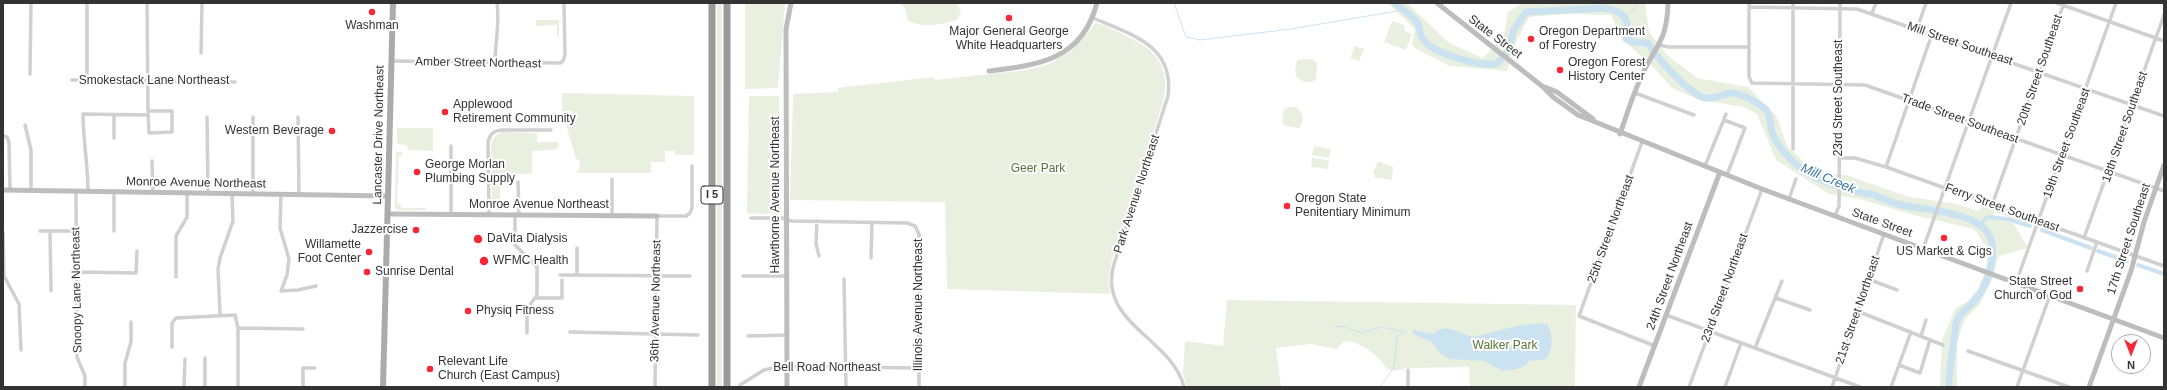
<!DOCTYPE html>
<style>
body{margin:0}
#map{position:relative;width:2167px;height:390px;overflow:hidden;background:#fff;font-family:Arial,sans-serif}
canvas{display:block}
.frame{position:absolute;inset:0;border:4px solid #333;pointer-events:none}
.north{position:absolute;left:2111px;top:334px;width:40px;height:40px;box-sizing:border-box;background:#fff;border:1px solid #adadad;border-radius:50%;rotate:180deg;font-size:11px;font-weight:700;line-height:16px;text-align:center;color:#333}
.north::after{content:'';display:block;margin:auto;width:14px;height:18px;background:#f62838;clip-path:polygon(50% 0,100% 100%,50% 72%,0 100%)}
</style>
<div id="map">
<canvas width="2167" height="390"></canvas>
<div class="frame"></div>
<div class="north">N</div>
</div>
<script>
const ctx = document.querySelector('canvas').getContext('2d');
ctx.lineJoin = 'round';
function fill(path, color) { ctx.fillStyle = color; ctx.fill(path, 'evenodd'); }
function trace(path, color, width, dash) { ctx.strokeStyle = color; ctx.lineWidth = width; ctx.lineCap = dash ? 'butt' : 'round'; ctx.setLineDash(dash || []); ctx.stroke(path); }
function label(font, color, halo, rows, align = 'center') {
  ctx.font = font + ' Arial,sans-serif'; ctx.lineWidth = 4; ctx.setLineDash([]); ctx.textBaseline = 'middle'; ctx.strokeStyle = halo; ctx.fillStyle = color; for (const [text, x, y, turn = 0] of rows) {
    ctx.save(); ctx.translate(x, y); ctx.rotate((+turn || 0) * Math.PI / 180); ctx.textAlign = isNaN(turn) ? turn : align; if (halo) ctx.strokeText(text, 0, 0); ctx.fillText(text, 0, 0); ctx.restore();
  }
}
fill(new Path2D(`
 M717 3H722V387H717Z
 M745 3 785 4 778 88 745 89Z
 M901 3H957L961 11 957 20C940 25 925 28 908 21L905 9Z
 M1388 3H1407L1449 43 1483 58 1504 35 1508 12 1523 3H1645L1649 32 1667 55 1697 78 1748 87 1777 117 1787 146 1806 164 1829 174 1846 175 1909 197 1952 203 1979 211 1982 204 2032 222 2031 224 1994 212 1993 216 2014 224 2028 248 1999 256 1992 279 1980 304 1965 319 1957 342V387H1940L1942 340 1955 309 1968 301 1978 289 1987 265V248L1974 229 1914 215 1859 199 1829 194 1776 160 1757 114 1744 107 1699 100 1672 88 1654 68 1622 39 1611 15 1564 14 1529 17 1517 40 1507 71 1450 66 1416 49 1412 45 1415 29Z
 M536 20H559V36H557V25L536 26Z
 M1392 21 1404 25 1405 31 1412 34 1406 50 1384 42Z
 M1096 23C1105 25 1114 30 1122 34 1154 48 1172 65 1163 102L1111 263 1109 277 1110 294 947 289 945 202 790 200 793 94 838 92V88L934 77 935 80 1026 70 1047 65 1070 52Z
 M1355 46 1364 49 1359 61 1350 58Z
 M1311 59 1317 63 1316 79C1309 85 1302 82 1296 76L1295 69 1297 60Z
 M562 93 694 96V155H675V151H665V162H651V173H577V170H579L580 160 576 159 568 132 566 120H572V111H562Z
 M749 96H779L781 212 764 214 747 213Z
 M1294 106C1303 111 1306 119 1299 128L1286 126 1282 122 1284 109Z
 M397 128H433V151L409 150 406 145 397 144Z
 M502 132 537 133V142H558V148L554 150 532 151V174H500V210H492L491 144 495 136Z
 M1314 146 1331 149 1329 158 1312 155Z
 M396 152H402V156H399L397 204 401 205V208H426V210H398L395 208Z
 M1312 158 1329 160 1328 169 1311 167Z
 M1378 161 1393 167 1392 180 1374 177 1375 175 1373 173Z
 M1227 300 1576 305 1575 387H1470L1469 367 1406 368C1401 370 1393 372 1388 369 1385 368 1383 364 1382 362 1371 351 1359 341 1344 341L1337 349 1311 344 1276 348 1281 387H1187L1183 374 1185 341 1223 346Z`), '#e9f0e0');
fill(new Path2D(`
 M1542 323 1548 325C1553 338 1554 347 1546 359L1529 361 1526 365 1517 369 1502 371 1485 361 1450 359 1440 353 1432 342 1413 334V330L1434 334 1437 330 1447 328 1473 337 1517 326Z`), '#cbe2f1');
trace(new Path2D(`
 M1174 3 1186 37 1200 40 1291 29 1403 10
 M1563 9V3
 M1624 17 1634 10 1636 3
 M1334 326 1345 327 1361 333 1382 327 1405 332
 M1380 387 1394 367 1397 337 1404 332`), '#cbe2f1', 1);
trace(new Path2D(`
 M1979 226 1987 217 2008 219 2030 226
 M2042 230 2091 248
 M2098 251 2127 261
 M2138 265 2164 274`), '#cbe2f1', 4);
trace(new Path2D(`
 M1395 3C1402 9 1413 16 1418 24 1420 29 1420 35 1423 39 1433 54 1478 66 1496 64L1509 51 1513 31 1526 12 1603 8C1612 9 1624 12 1627 23 1628 28 1625 33 1626 39L1633 42 1648 43C1656 57 1691 96 1706 98 1715 99 1721 95 1729 93 1739 92 1755 101 1763 107 1772 113 1769 127 1774 137 1790 168 1820 183 1853 191 1859 193 1866 193 1871 194 1880 197 1888 201 1897 204 1920 210 1977 211 1989 235 1998 253 1988 286 1975 300 1968 309 1960 311 1956 323L1949 378V387`), '#cbe2f1', 7);
trace(new Path2D(`
 M147 3 148 111 149 133 172 132V111H148
 M1749 3V77L1752 83 1865 85 2164 191
 M1793 3V149
 M2057 3 2164 41
 M1749 7 1857 9 2164 116
 M1872 13 1876 3
 M1093 18C1130 34 1175 45 1168 96L1114 264C1097 323 1172 338 1184 387
 M1917 29 1926 3
 M1660 45 1668 47H1749
 M201 53 202 3
 M392 61 560 63 563 61 565 55 564 3
 M495 63C495 43 500 23 497 3
 M30 74 31 3
 M87 74V3
 M72 80 235 82
 M1635 93 1694 115
 M114 115V138
 M207 117 208 193
 M253 117V194
 M298 117 299 195
 M1724 120 1745 128 1727 175
 M25 125 31 150V190
 M3 136 7 137 9 142 10 190
 M1642 142 1579 316 1655 346
 M1839 158H1855L1886 167 2164 266
 M152 161 153 192
 M1705 166 1726 114
 M1886 167 1932 34
 M612 179V215
 M518 182 519 214
 M76 191 77 357 85 376V387
 M88 191C88 165 83 140 83 114L148 115
 M281 195 280 228 289 259 287 275 281 291 298 290 316 286
 M1789 199 1796 179
 M1992 205 2064 3
 M451 214V146
 M489 214 488 143C489 135 494 130 503 130H551
 M515 214V245L537 267V295L527 309V333
 M1835 216 1839 206 1840 3
 M751 218H782L791 221 907 223 915 226 919 234V387
 M817 221 816 244 819 256
 M40 231H76
 M50 231 51 291
 M114 231V192
 M3 232 4 276 19 304 21 350
 M2084 238 2164 15
 M577 248V275
 M1923 249 2011 3
 M871 258 872 223
 M535 264H554
 M2087 271 2097 242
 M76 272 136 273 137 251
 M560 275 690 276
 M743 276H786
 M176 277V236L187 217V193
 M844 279 846 387
 M1868 279 1897 290
 M2016 283 2116 3
 M535 298H562V280
 M1776 298 1810 310
 M1857 311 1943 345
 M220 315 218 269 220 258 233 221 232 194
 M1666 315 1860 387
 M238 328 303 329
 M570 332 698 335
 M748 336 787 335
 M1921 336 1926 320
 M172 347V323L176 318 235 315 238 328V387
 M1755 348 1782 281
 M1968 351 2069 387
 M205 358V387
 M1899 365 1920 373 1930 340
 M740 385 764 370 782 366 919 368
 M125 387V363L131 342V322
 M184 387 185 359
 M303 387V368H315
 M655 387 657 216H686L690 213 692 208V166
 M1408 387V370
 M1689 387 1762 189
 M1725 387 1741 343
 M1832 387 1884 234
 M1891 387 1911 332
 M2017 387 2050 295`), '#d0d0d0', 3.5);
trace(new Path2D(`
 M1437 3 1542 86 1553 97 1578 115 1762 189 2164 338
 M989 71C1039 65 1082 60 1097 3
 M1545 87 1557 92 1593 119
 M1620 134C1627 114 1633 94 1642 75 1657 43 1667 41 1668 3
 M3 190 388 196
 M388 214 657 216
 M787 387 786 29 791 3
 M1639 387 1720 172
 M2089 387 2131 271 2144 222 2164 165`), '#bdbdbd', 5);
trace(new Path2D(`
 M383 387 393 3`), '#ababab', 6);
trace(new Path2D(`
 M712 387V3
 M727 387V3`), '#9a9a9a', 7);
for (const [x, y, r, color] of [
 [372,12,4,"#f62838"],
 [1009,18,4,"#f62838"],
 [1531,39,4,"#f62838"],
 [1560,70,4,"#f62838"],
 [445,112,4,"#f62838"],
 [332,131,4,"#f62838"],
 [417,172,4,"#f62838"],
 [1287,206,4,"#f62838"],
 [416,230,4,"#f62838"],
 [1944,238,4,"#f62838"],
 [478,239,5,"#f62838"],
 [369,252,4,"#f62838"],
 [484,261,5,"#f62838"],
 [367,272,4,"#f62838"],
 [2080,289,4,"#f62838"],
 [468,311,4,"#f62838"],
 [430,369,4,"#f62838"]
]) { const dot = new Path2D(); dot.arc(x, y, r, 0, 2 * Math.PI); ctx.fillStyle = color; ctx.fill(dot); trace(dot, '#fff', 1.5); }
for (const [x, y, w] of [
 [712,195,22]
]) { const box = new Path2D(); box.roundRect(x - w / 2, y - 9, w, 18, 3); ctx.fillStyle = '#fff'; ctx.fill(box); trace(box, '#333', 1); }
label('bold 11px', '#333', null, [
 ["I 5",712,195]
]);
label('12px', '#333', '#fff', [
 ["Washman",372,26,"center"],
 ["Major General George",1009,32,"center"],
 ["White Headquarters",1009,46,"center"],
 ["Oregon Department",1539,32],
 ["of Forestry",1539,46],
 ["Oregon Forest",1568,63],
 ["History Center",1568,77],
 ["Applewood",453,105],
 ["Retirement Community",453,119],
 ["Western Beverage",324,131,"right"],
 ["George Morlan",425,165],
 ["Plumbing Supply",425,179],
 ["Oregon State",1295,199],
 ["Penitentiary Minimum",1295,213],
 ["Jazzercise",408,230,"right"],
 ["DaVita Dialysis",487,239],
 ["Willamette",361,245,"right"],
 ["Foot Center",361,259,"right"],
 ["US Market & Cigs",1944,252,"center"],
 ["WFMC Health",493,261],
 ["Sunrise Dental",375,272],
 ["State Street",2072,282,"right"],
 ["Church of God",2072,296,"right"],
 ["Physiq Fitness",476,311],
 ["Relevant Life",438,362],
 ["Church (East Campus)",438,376]
], 'left');
label('12px', '#333', '#fff', [
 ["State Street",1495,37,37],
 ["Mill Street Southeast",1960,44,19],
 ["Amber Street Northeast",478,63,1],
 ["20th Street Southeast",2040,70,-71],
 ["Smokestack Lane Northeast",154,81],
 ["23rd Street Southeast",1839,98,-90],
 ["Trade Street Southeast",1960,119,20],
 ["18th Street Southeast",2125,127,-71],
 ["Lancaster Drive Northeast",379,135,-89],
 ["19th Street Southeast",2067,143,-70],
 ["Monroe Avenue Northeast",196,183,1],
 ["Park Avenue Northeast",1137,194,-72],
 ["Hawthorne Avenue Northeast",776,195,-90],
 ["Monroe Avenue Northeast",539,205],
 ["Ferry Street Southeast",2002,208,20],
 ["State Street",1882,223,20],
 ["25th Street Northeast",1611,229,-70],
 ["17th Street Southeast",2129,239,-72],
 ["24th Street Northeast",1670,276,-70],
 ["23rd Street Northeast",1725,288,-70],
 ["Snoopy Lane Northeast",77,290,-91],
 ["36th Avenue Northeast",656,301,-89],
 ["Illinois Avenue Northeast",919,305,-90],
 ["21st Street Northeast",1858,310,-71],
 ["Bell Road Northeast",827,368]
]);
label('12px', '#55743a', '#fff', [
 ["Geer Park",1038,169],
 ["Walker Park",1505,346]
]);
label('italic 13px', '#37779f', '#fff', [
 ["Mill Creek",1828,179,23]
]);
</script>
